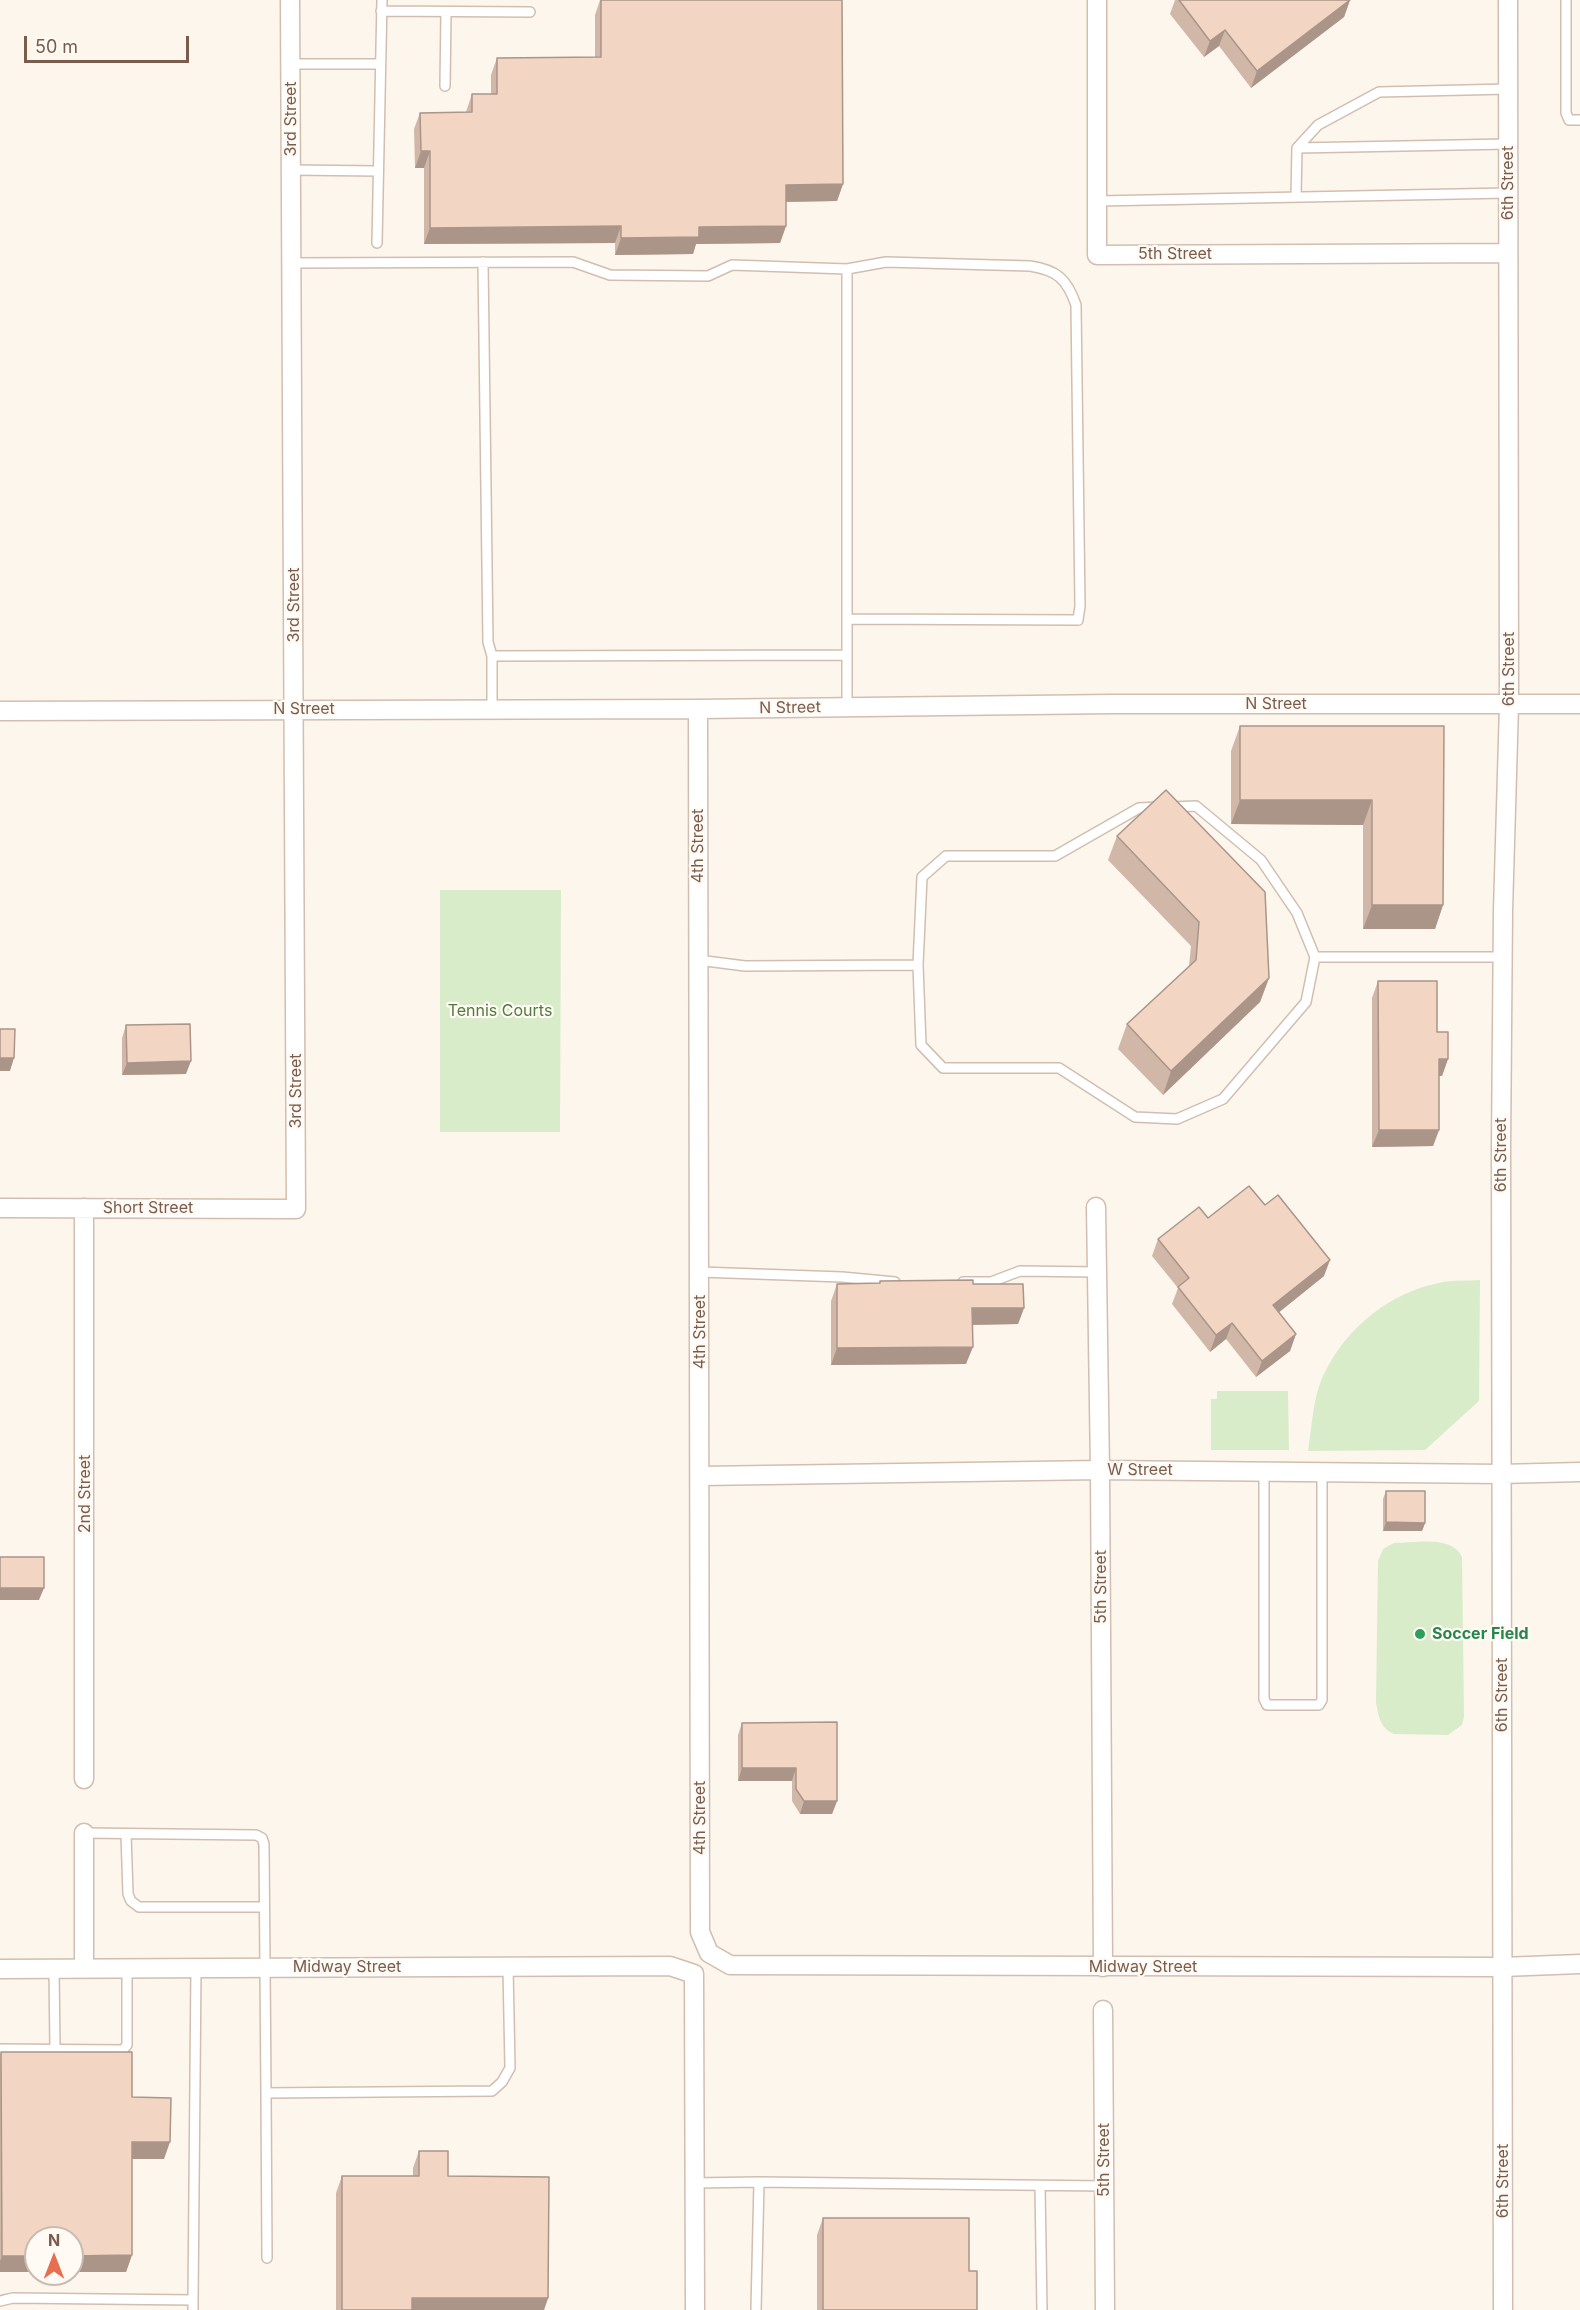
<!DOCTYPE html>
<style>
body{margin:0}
#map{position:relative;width:1580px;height:2310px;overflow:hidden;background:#fdf6ec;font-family:Inter,sans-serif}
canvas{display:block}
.north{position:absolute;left:24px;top:2226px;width:60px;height:60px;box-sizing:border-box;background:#fffaf3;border:2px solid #cabbb1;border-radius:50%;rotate:0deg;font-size:16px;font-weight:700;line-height:24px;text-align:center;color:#7a5c4d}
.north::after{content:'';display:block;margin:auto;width:21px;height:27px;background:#e76f51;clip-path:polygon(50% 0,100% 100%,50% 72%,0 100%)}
.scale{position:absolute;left:24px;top:36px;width:165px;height:27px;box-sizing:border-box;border:3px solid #7a5c4d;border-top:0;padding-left:8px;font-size:18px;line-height:21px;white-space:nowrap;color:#7a5c4d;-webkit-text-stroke:4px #fffaf3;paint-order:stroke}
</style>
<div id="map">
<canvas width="1580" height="2310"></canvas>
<div class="north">N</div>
<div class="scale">50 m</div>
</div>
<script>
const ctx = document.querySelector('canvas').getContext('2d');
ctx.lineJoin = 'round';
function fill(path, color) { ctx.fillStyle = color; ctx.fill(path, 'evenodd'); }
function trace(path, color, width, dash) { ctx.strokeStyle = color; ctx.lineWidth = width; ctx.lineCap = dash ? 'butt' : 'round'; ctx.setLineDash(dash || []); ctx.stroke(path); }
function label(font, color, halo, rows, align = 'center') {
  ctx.font = font + ' Inter,sans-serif'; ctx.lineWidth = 4.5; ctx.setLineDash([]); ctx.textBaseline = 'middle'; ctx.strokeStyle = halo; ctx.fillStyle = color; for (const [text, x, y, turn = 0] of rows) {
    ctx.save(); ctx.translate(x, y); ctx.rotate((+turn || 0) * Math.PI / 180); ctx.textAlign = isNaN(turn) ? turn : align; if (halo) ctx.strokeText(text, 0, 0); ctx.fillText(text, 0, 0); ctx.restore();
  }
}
fill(new Path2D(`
 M440 890H561L560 1132H440Z
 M1480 1280 1479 1401 1425 1450 1308 1451C1312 1427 1313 1396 1324 1374 1347 1326 1391 1292 1443 1282 1455 1280 1468 1281 1480 1280Z
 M1217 1391H1288L1289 1450H1211V1399H1217Z
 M1394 1543C1415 1543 1452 1535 1462 1557L1464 1717 1462 1725 1448 1735 1394 1734C1380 1728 1379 1717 1376 1703L1378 1561 1383 1549Z`), '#d8ecc9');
const lane = new Path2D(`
 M1566 0V113L1569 120H1580
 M381 11 530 12
 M290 64H380
 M445 86 446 12
 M1297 148 1508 144
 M291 170 378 171
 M1296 197 1297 148 1318 125 1379 92 1508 89
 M1097 201 1508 193
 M377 243 382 0
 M483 262 488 642 492 656V709
 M292 263 573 262 610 275 708 276 732 265 847 269 886 262 1030 266C1057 270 1067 279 1076 305L1080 606 1078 620 847 619V707
 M847 269V619
 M492 656 847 655
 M1171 807 1196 806 1261 860 1297 913 1315 957H1502
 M698 960 745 966 918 965 922 877 946 856H1055L1139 808 1158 807
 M918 965 921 1045 943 1068H1059L1135 1117 1177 1119 1223 1099 1306 1002 1315 957
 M700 1272 842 1277 895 1282
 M963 1282H991L1020 1271 1097 1272
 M1264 1472V1699L1267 1705H1319L1322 1700V1472
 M84 1833 256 1835 262 1838 264 1844 266 2093 492 2091 502 2082 510 2068 508 1967
 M126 1834 128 1894 131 1901 139 1907H264
 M54 1968 55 2050
 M0 2049 123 2050 127 2045V1968
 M266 2093 267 2258
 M759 2182 1104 2186
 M694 2183 759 2182 756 2310
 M1040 2186 1042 2310
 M193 2300 196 1968
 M0 2301 13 2298 193 2300V2310`);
const street = new Path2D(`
 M1097 0V255L1508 253
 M698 709 700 1932 709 1953 730 1965 1503 1967 1580 1964
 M0 711 698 709 1113 704H1580
 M1096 1207 1100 1470 1103 1967
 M0 1208 296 1209 290 0
 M84 1208V1779
 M701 1476 1100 1470 1501 1474 1580 1472
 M84 1968V1833
 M0 1969 670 1966 694 1974 695 2310
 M1103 2010 1105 2310
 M1503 2310 1501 1148 1503 911 1509 705 1508 0`);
trace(lane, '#d1beb0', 12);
trace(street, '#d1beb0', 21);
trace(lane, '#fff', 9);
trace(street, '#fff', 18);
fill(new Path2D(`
 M600 0H842L843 184 837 201 786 202V226L780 243 696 244 693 254 615 255V243L424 244V168H415L414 129 420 113 466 112 472 94H491V75L497 58 595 57V15Z
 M1175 0H1350L1344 17 1251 88 1219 46 1204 57 1170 14Z
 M1240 726H1444L1443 905 1435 929H1363V825L1231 824V751Z
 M1117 836 1269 978 1260 1002 1163 1095 1118 1049 1127 1024 1189 966 1191 946 1108 860Z
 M1378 981 1437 1032 1448 1059 1442 1076H1439V1130L1433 1146 1372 1147V998Z
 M126 1025 186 1074 122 1075V1038Z
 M1265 1205 1324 1276 1279 1312 1296 1334 1290 1351 1256 1377 1226 1339 1210 1352 1172 1304 1178 1288 1152 1256 1158 1239 1208 1218Z
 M880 1281 973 1284 1024 1308 1018 1324 972 1325 966 1364 831 1365V1301L837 1284 879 1283Z
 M1386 1491 1425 1523 1422 1531H1383V1499Z
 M742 1723 837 1801 832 1814H800L792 1801V1781H738V1735Z
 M1 2052 132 2097 164 2159H132V2255L126 2272H72V2238H36V2272H0V2056Z
 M419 2151 448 2176 548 2298 544 2310H336V2193L342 2176H413V2168Z
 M823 2218 969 2271 977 2310H817V2235Z`), '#d1b7a8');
fill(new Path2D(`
 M1350 0 1344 17 1251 88 1257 71Z
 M1225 30 1219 46 1204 57 1210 41Z
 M421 151H430L424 168H415Z
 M843 184 837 201 779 202 786 185Z
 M621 226 615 243 424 244 430 228Z
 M786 226 780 243 696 244 693 254 615 255 621 238 699 227Z
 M1240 800H1372L1363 825 1231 824Z
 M1372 905H1443L1435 929H1363Z
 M1269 978 1260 1002 1163 1095 1171 1071Z
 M0 1058H14L10 1071H0Z
 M1439 1059H1448L1442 1076H1432Z
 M191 1061 186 1074 122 1075 127 1063Z
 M1379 1130H1439L1433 1146 1372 1147Z
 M1330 1260 1324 1276 1267 1322 1273 1305Z
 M972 1308H1024L1018 1324 966 1325Z
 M1232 1323 1226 1339 1210 1352 1216 1335Z
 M1296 1334 1290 1351 1256 1377 1262 1361Z
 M973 1347 966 1364 831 1365 837 1348Z
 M1386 1522 1425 1523 1422 1531H1383Z
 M0 1588H44L39 1600H0Z
 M742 1768H796L792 1781H738Z
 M804 1801H837L832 1814H800Z
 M132 2142H170L164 2159H126Z
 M132 2255 126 2272H72V2256Z
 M2 2256H36V2272H0V2261Z
 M412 2298H548L544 2310H408Z`), '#aa9588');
const building = new Path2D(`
 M601 0H842L843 184 786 185V226L699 227V237L621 238V226L430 228V151H421L420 113 472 112V94H497V58L601 57Z
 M1179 0H1350L1257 71 1225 30 1210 41Z
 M1240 726H1444L1443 905H1372V800H1240Z
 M1166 790 1265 892 1269 978 1171 1071 1127 1024 1196 960 1199 922 1117 836Z
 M1378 981H1437V1032H1448V1059H1439V1130H1379Z
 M190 1024 191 1061 127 1063 126 1025Z
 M0 1029H15L14 1058H0Z
 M1249 1186 1265 1205 1278 1195 1330 1260 1273 1305 1296 1334 1262 1361 1232 1323 1216 1335 1178 1287 1189 1278 1158 1239 1199 1207 1208 1218Z
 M973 1280V1284H1023L1024 1308H972L973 1347 837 1348V1284L880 1283V1281Z
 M1386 1491H1425V1523L1386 1522Z
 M0 1557H44V1588H0Z
 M837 1722V1801H804L796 1789V1768H742V1723Z
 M1 2052H132V2097L171 2098 170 2142H132V2255L72 2256V2238H36V2256H2Z
 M419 2151H448V2176L549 2177 548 2298H412V2310H342V2176H419Z
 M823 2218H969V2271H977V2310H823Z`);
fill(building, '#f3d5c3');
trace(building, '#aa9588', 1.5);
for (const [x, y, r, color] of [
 [1420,1634,6,"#2e9e5b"]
]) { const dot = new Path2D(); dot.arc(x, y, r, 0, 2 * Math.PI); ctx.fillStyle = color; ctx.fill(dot); trace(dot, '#fffaf3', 2); }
label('16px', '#7a5c4d', '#fffaf3', [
 ["3rd Street",291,119,-90],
 ["6th Street",1508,183,-90],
 ["5th Street",1175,254],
 ["3rd Street",294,605,-90],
 ["6th Street",1509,669,-90],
 ["N Street",1276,704],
 ["N Street",790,708,-1],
 ["N Street",304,709],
 ["4th Street",698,846,-90],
 ["3rd Street",296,1091,-90],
 ["6th Street",1501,1155,-90],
 ["Short Street",148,1208],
 ["4th Street",700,1332,-90],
 ["W Street",1140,1470],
 ["2nd Street",85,1494,-90],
 ["5th Street",1101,1587,-90],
 ["6th Street",1502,1695,-90],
 ["4th Street",700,1818,-90],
 ["Midway Street",347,1967],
 ["Midway Street",1143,1967],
 ["5th Street",1104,2160,-90],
 ["6th Street",1503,2181,-90]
]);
label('16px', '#537a41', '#fffaf3', [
 ["Tennis Courts",500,1011]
]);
label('bold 16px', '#27864d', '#fffaf3', [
 ["Soccer Field",1432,1634]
], 'left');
</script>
